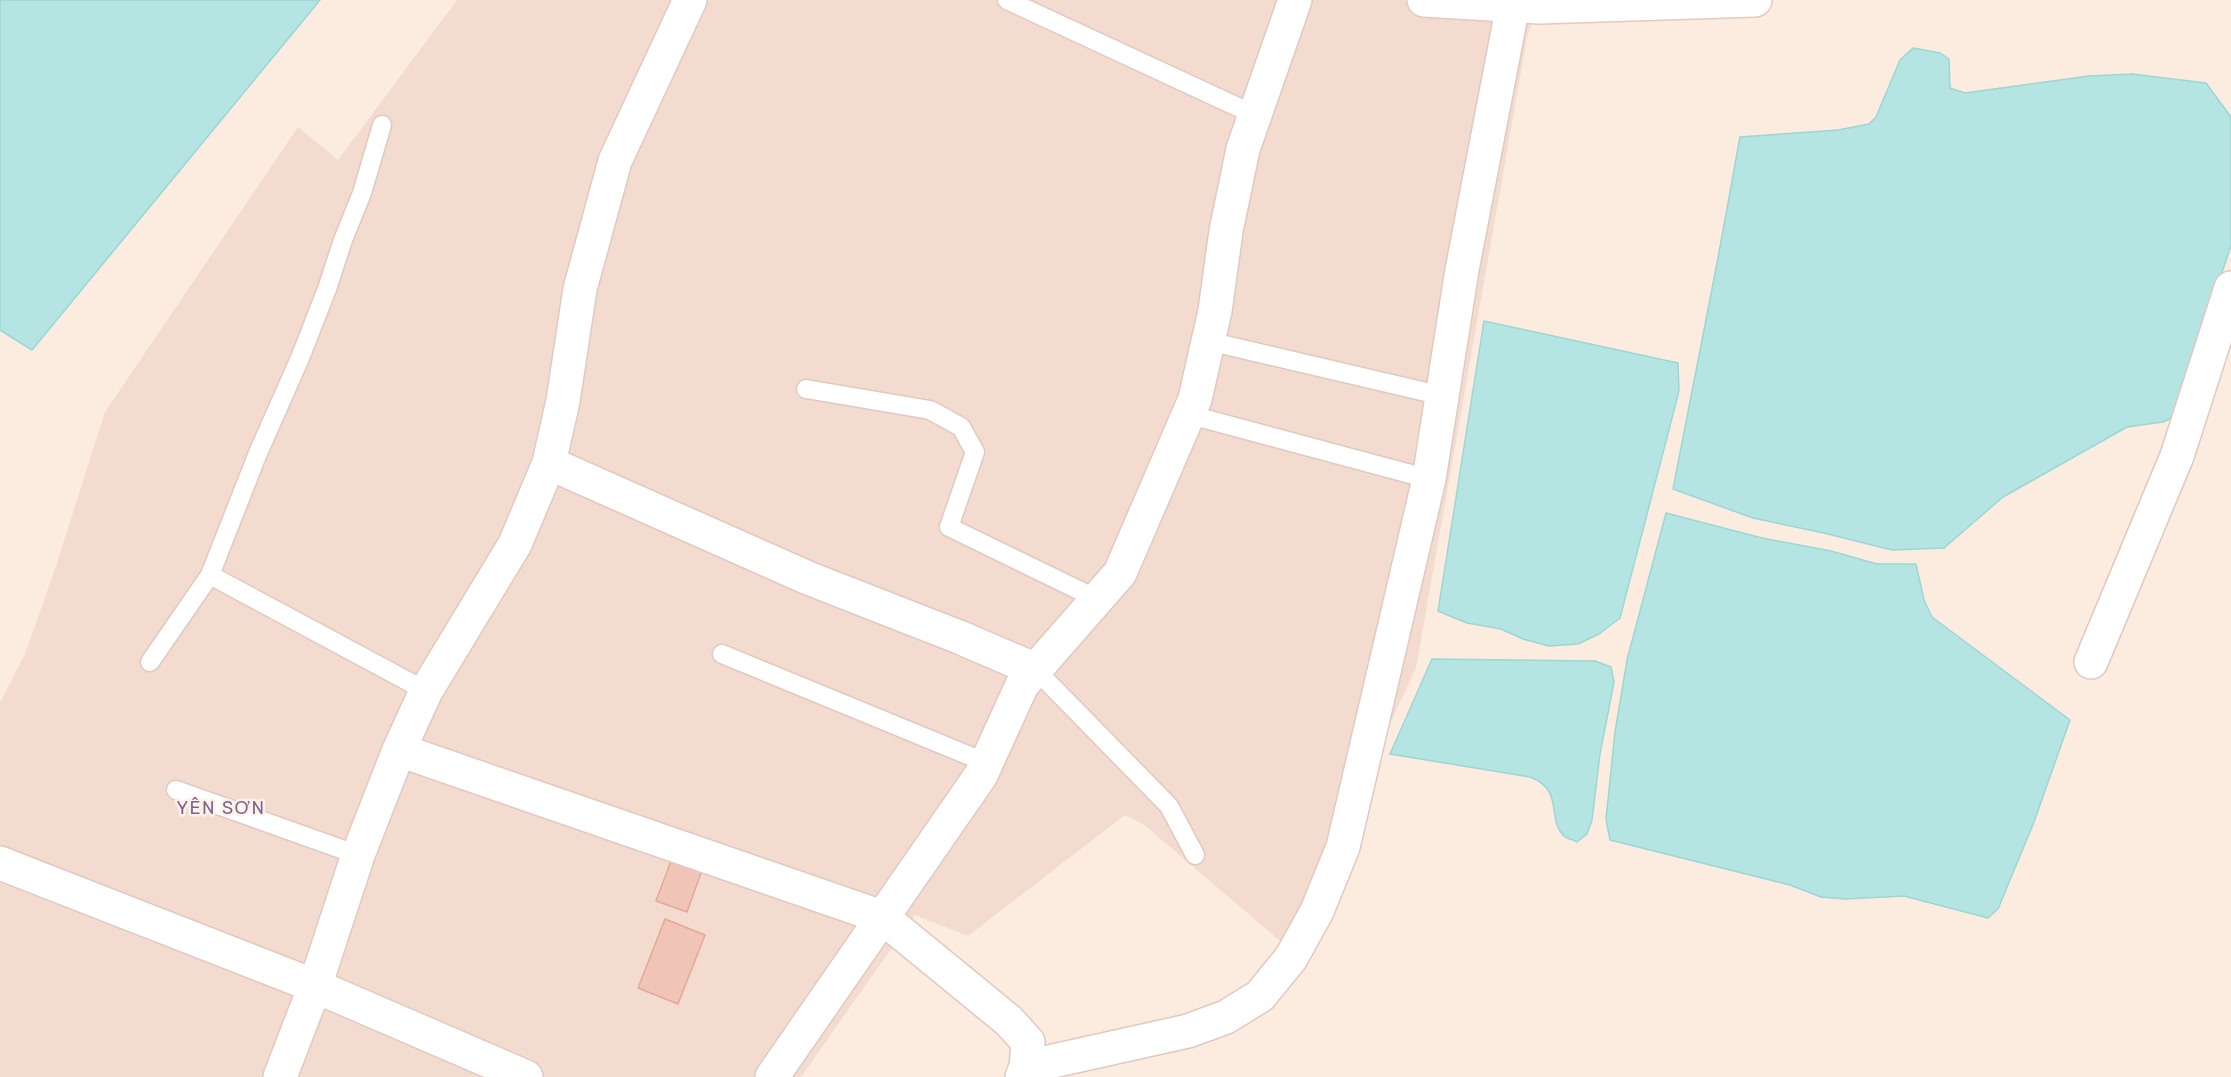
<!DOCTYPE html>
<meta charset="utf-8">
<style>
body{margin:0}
canvas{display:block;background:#fcece0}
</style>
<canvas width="2231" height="1077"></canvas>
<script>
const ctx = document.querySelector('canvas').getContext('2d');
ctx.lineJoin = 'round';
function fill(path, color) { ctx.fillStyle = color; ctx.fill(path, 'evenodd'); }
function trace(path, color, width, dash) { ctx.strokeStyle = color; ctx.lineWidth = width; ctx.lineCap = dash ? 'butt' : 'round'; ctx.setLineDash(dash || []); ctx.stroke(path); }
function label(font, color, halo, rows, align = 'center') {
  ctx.font = font + ' Rubik,sans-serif'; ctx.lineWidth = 5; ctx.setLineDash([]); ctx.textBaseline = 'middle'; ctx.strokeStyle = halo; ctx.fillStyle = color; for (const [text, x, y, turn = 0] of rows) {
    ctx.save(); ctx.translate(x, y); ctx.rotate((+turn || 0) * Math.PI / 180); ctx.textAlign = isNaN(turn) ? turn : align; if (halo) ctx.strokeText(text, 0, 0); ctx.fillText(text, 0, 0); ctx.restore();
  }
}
fill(new Path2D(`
 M457 0H1539L1527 38 1416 668 1286 946 1143 824 1125 815 968 936 915 915 801 1077H0V703L25 654 55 569 105 412 298 127 338 160Z`), '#f3dccf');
const water = new Path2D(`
 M0 0H320L32 350 0 330Z
 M1913 48 1940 53 1949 59 1950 88 1965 93 2089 76 2132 74 2206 83 2231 117V245L2175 416 2163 422 2127 427 2003 497 1944 548 1892 550 1828 534 1753 518 1673 489 1718 258 1740 137 1838 130 1869 124 1876 117 1900 60Z
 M1484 321 1678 363 1679 391 1620 618 1599 634 1578 644 1549 646 1523 639 1501 629 1467 623 1438 611Z
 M1666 513 1762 538 1831 551 1877 564H1916L1924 600 1932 617 2070 720 2034 822 1998 909 1988 918 1904 896 1845 899 1821 897 1790 885 1610 840 1606 819 1615 732 1627 660Z
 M1432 659 1595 661 1611 667 1614 682 1600 754 1592 820 1587 834 1577 842C1574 840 1567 839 1564 836 1546 819 1565 790 1530 777L1390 754Z`);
fill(water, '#b5e5e3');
trace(water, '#9cd6d5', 1.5);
const building = new Path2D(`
 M674 853 704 865 687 912 656 901Z
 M665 919 705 935 678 1004 638 988Z`);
fill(building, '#f1c4b8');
trace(building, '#e3a899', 1.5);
const lane = new Path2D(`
 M1007 0 1255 115
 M1208 341 1443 396
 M806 389 930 410 961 427 975 452 949 527 1097 599
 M1187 414 1429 479
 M210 575 426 691
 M722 654 987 763
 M150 662 210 575 258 453 300 358 327 289 343 240 362 193 382 125
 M1036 670 1169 806 1195 855
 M176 790 358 855`);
const street = new Path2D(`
 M549 463 808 578 959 637 1036 670
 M2091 662 2177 456 2231 288
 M399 750 882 917 1009 1021 1028 1042 1026 1067 1022 1077
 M0 863 315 986 526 1077
 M1026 1067 1188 1031 1226 1017 1260 996 1291 958 1317 911 1343 847 1429 479 1462 270 1513 5
 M280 1077 315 986 358 855 399 750 426 691 515 544 549 463 563 401 580 289 615 161 690 0
 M772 1077 981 775 1022 685 1120 573 1195 399 1215 311 1226 231 1243 149 1295 0`);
const secondary = new Path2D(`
 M1424 0 1539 7 1755 0`);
trace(lane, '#e1c9bf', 21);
trace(street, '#e1c9bf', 36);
trace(secondary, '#e6c8bc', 36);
trace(lane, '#fff', 18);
trace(street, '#fff', 33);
trace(secondary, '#fff', 33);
ctx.letterSpacing = '1.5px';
label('18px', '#7c6396', '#fff1e6', [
 ["YÊN SƠN",221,809]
]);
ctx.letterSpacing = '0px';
</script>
